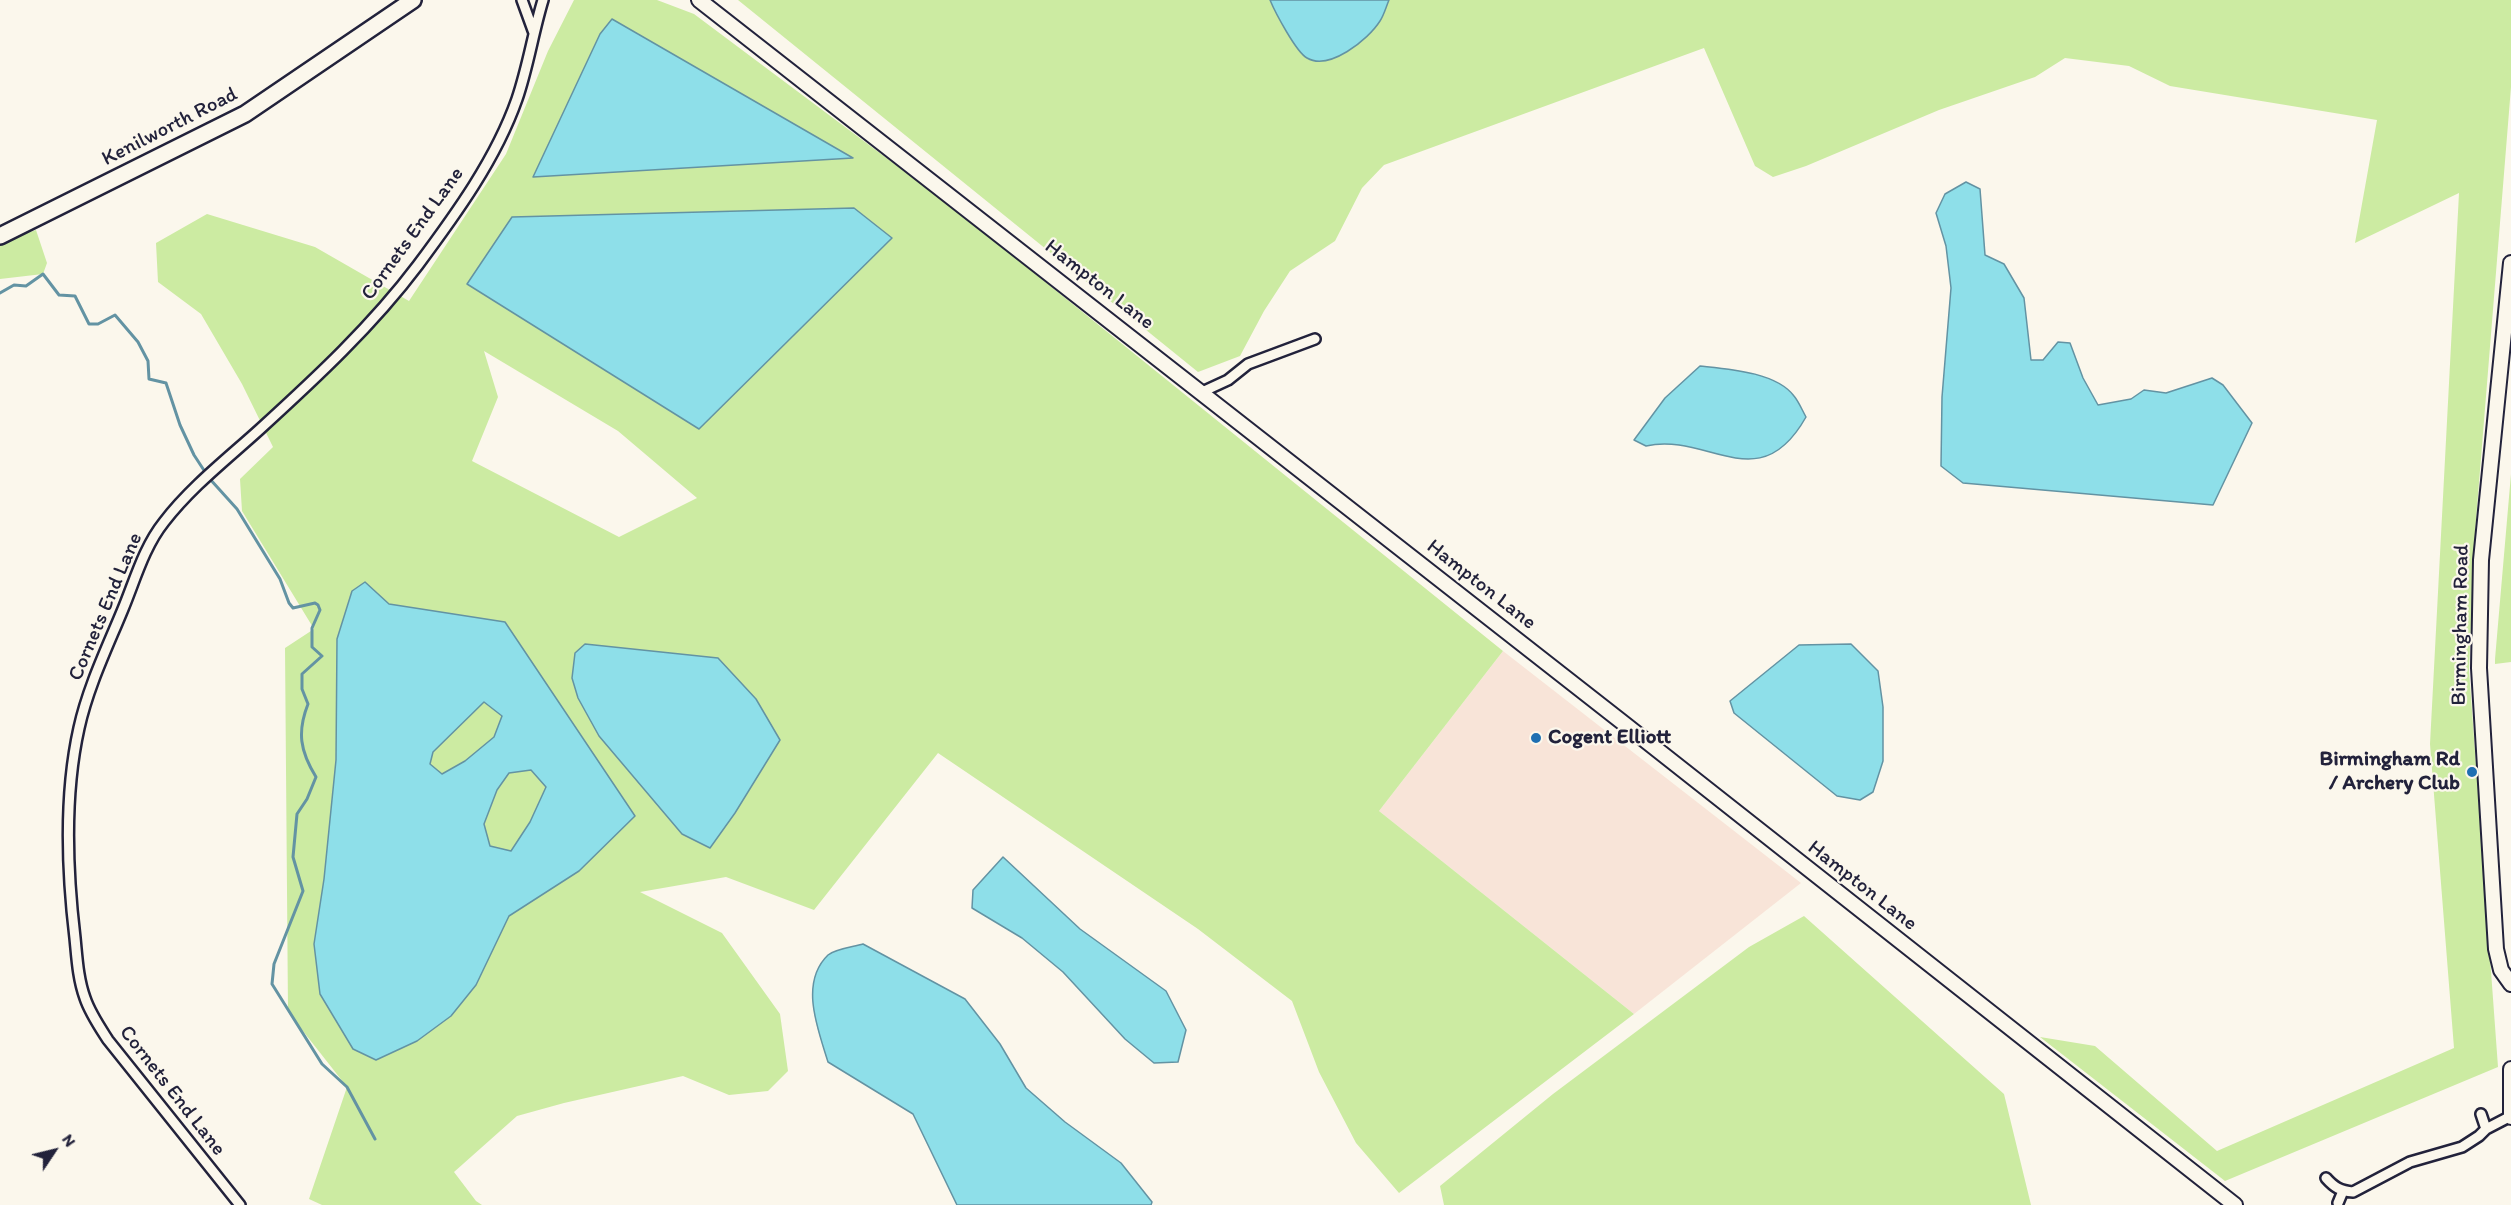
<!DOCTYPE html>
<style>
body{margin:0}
#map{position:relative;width:2511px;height:1205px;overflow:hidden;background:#fbf7ec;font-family:Itim,sans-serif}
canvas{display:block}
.north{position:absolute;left:24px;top:1121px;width:60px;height:60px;-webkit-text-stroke:4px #fbf7ec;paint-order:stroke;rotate:55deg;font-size:16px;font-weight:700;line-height:24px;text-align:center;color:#22223b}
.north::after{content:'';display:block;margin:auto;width:21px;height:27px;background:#22223b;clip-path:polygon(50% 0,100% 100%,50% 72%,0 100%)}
</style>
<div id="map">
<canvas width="2511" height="1205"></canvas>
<div class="north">N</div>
</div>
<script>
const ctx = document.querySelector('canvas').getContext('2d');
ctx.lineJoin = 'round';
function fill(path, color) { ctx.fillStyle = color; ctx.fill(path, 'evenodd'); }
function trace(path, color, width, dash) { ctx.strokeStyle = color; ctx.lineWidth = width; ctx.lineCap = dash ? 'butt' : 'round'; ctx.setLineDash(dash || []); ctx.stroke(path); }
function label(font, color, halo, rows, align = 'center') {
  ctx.font = font + ' Itim,sans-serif'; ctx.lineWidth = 4.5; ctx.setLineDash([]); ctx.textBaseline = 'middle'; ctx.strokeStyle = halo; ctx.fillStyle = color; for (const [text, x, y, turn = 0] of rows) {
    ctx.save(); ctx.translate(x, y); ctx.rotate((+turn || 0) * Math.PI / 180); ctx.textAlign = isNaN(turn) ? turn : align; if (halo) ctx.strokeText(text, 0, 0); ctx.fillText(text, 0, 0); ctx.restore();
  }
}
fill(new Path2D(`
 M1503 651 1801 883 1634 1014 1379 811Z`), '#f8e4d8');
fill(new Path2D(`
 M574 0H657L694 14 956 210 1503 651 1379 811 1634 1014 1399 1193 1356 1143 1319 1072 1292 1001 1198 929 938 753 814 910 726 877 640 892 722 933 780 1014 788 1071 768 1091 729 1095 683 1076 564 1103 517 1116 454 1172 476 1201 482 1205H322L309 1199 347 1087 288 1012 285 648 314 629 242 511 240 479 273 447 242 384 201 314 158 282 156 243 207 214 315 247 409 301 506 154 548 51ZM484 351 618 431 697 498 619 537 472 461 498 397Z
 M738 0H2511V87L2475 532 2469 670 2498 1067 2225 1181 2040 1037 2095 1046 2217 1151 2454 1048 2430 744 2459 193 2355 243 2377 120 2170 86 2129 66 2065 58 2035 77 1939 110 1806 166 1773 177 1755 166 1704 48 1384 165 1362 188 1335 241 1290 271 1264 311 1240 356 1198 372Z
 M36 230 47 263 43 274 0 279V242Z
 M2511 474V662L2495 664V659Z
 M1804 916 2004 1094 2031 1205H1444L1440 1186 1553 1094 1749 947Z`), '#cceba2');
const water = new Path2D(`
 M1270 0H1389C1386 7 1384 15 1380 21 1368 40 1329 71 1307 58 1296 52 1275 12 1270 0Z
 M612 19 853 158 533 177 600 34Z
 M1966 182 1980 189 1985 255 2004 264 2024 298 2031 360H2043L2058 342 2070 343 2083 378 2098 405 2131 399 2144 390 2166 393 2212 378 2223 385 2252 423 2213 505 1963 483 1941 466 1942 397 1951 288 1946 246 1936 213 1945 194Z
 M854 208 892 238 699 429 467 284 512 217Z
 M1700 366C1728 369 1776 372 1794 396 1799 402 1802 410 1806 417 1759 500 1709 432 1646 446L1634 440 1665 398Z
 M365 582 389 604 505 622 635 816 579 871 509 916 476 985 451 1016 417 1041 376 1060 353 1049 320 994 314 944 324 879 336 760 337 639 352 591ZM484 702 502 716 494 737 465 761 442 774 430 764 433 752ZM531 770 546 787 530 822 511 851 490 846 484 824 497 790 509 773Z
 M585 644 718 658 756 699 780 740 735 813 710 848 682 834 599 736 578 698 572 678 575 653Z
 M1851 644 1878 671 1883 707V761L1873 792 1860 800 1837 796 1734 713 1730 701 1799 645Z
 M1003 857 1080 929 1166 991 1186 1030 1178 1062 1154 1063 1125 1039 1063 972 1022 938 972 908 973 890Z
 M863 944 965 999 1000 1044 1026 1088 1065 1122 1121 1163 1152 1202 1151 1205H957L913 1114 828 1062C818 1029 799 983 828 955 835 949 853 947 863 944Z`);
fill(water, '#8edfe9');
trace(water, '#6393a3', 1.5);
trace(new Path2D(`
 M0 293 14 285 26 286 43 274 59 295 75 296 89 324H98L115 315 138 342 148 361 149 379 166 383 180 425 194 455 209 478 237 509 280 579 289 603 293 608 315 603 318 605 320 610 312 628V647L322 656 302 674V689L308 704C297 732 300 751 316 777L307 799 297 814 293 857 303 891 274 964 272 984 322 1064 347 1087 375 1139`), '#6393a3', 3);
const minor = new Path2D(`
 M522 0 534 33
 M1202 392 1228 380 1248 364 1315 339
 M2481 1114 2486 1129
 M2326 1178C2334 1187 2340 1191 2353 1192L2410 1162 2462 1147 2479 1136 2486 1129 2511 1116
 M2338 1203 2343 1191
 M240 1205 108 1040C99 1026 90 1013 85 998 78 979 77 958 75 938 67 871 64 795 79 728 88 687 107 648 123 609 135 580 144 547 164 522 191 487 227 459 259 430 316 378 372 326 418 265 456 214 496 159 517 99 528 67 533 33 543 0`);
const secondary = new Path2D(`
 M699 0 1622 722 2235 1205
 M2511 263 2481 560 2479 668 2496 949 2501 970 2511 984
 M2511 1069V1117`);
const trunk = new Path2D(`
 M0 236 245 114 413 0`);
trace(minor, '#22223b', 14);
trace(secondary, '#22223b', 18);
trace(trunk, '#22223b', 20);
trace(minor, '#fbf7ec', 9);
trace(secondary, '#fbf7ec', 14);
trace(trunk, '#fbf7ec', 15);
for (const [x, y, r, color] of [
 [1536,738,6,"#1f6fb2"],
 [2472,772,6,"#1f6fb2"]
]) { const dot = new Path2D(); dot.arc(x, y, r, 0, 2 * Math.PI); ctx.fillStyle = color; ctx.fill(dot); trace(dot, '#fbf7ec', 2); }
label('21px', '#22223b', '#fbf7ec', [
 ["Kenilworth Road",170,127,-27],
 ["Cornets End Lane",413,234,-54],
 ["Hampton Lane",1099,285,38],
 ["Hampton Lane",1481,585,38],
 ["Cornets End Lane",106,607,-67],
 ["Birmingham Road",2461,625,-89],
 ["Hampton Lane",1862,886,38],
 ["Cornets End Lane",172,1091,52]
]);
label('bold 21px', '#22223b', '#fbf7ec', [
 ["Cogent Elliott",1548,738],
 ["Birmingham Rd",2460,760,"right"],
 ["/ Archery Club",2460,784,"right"]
], 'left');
</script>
